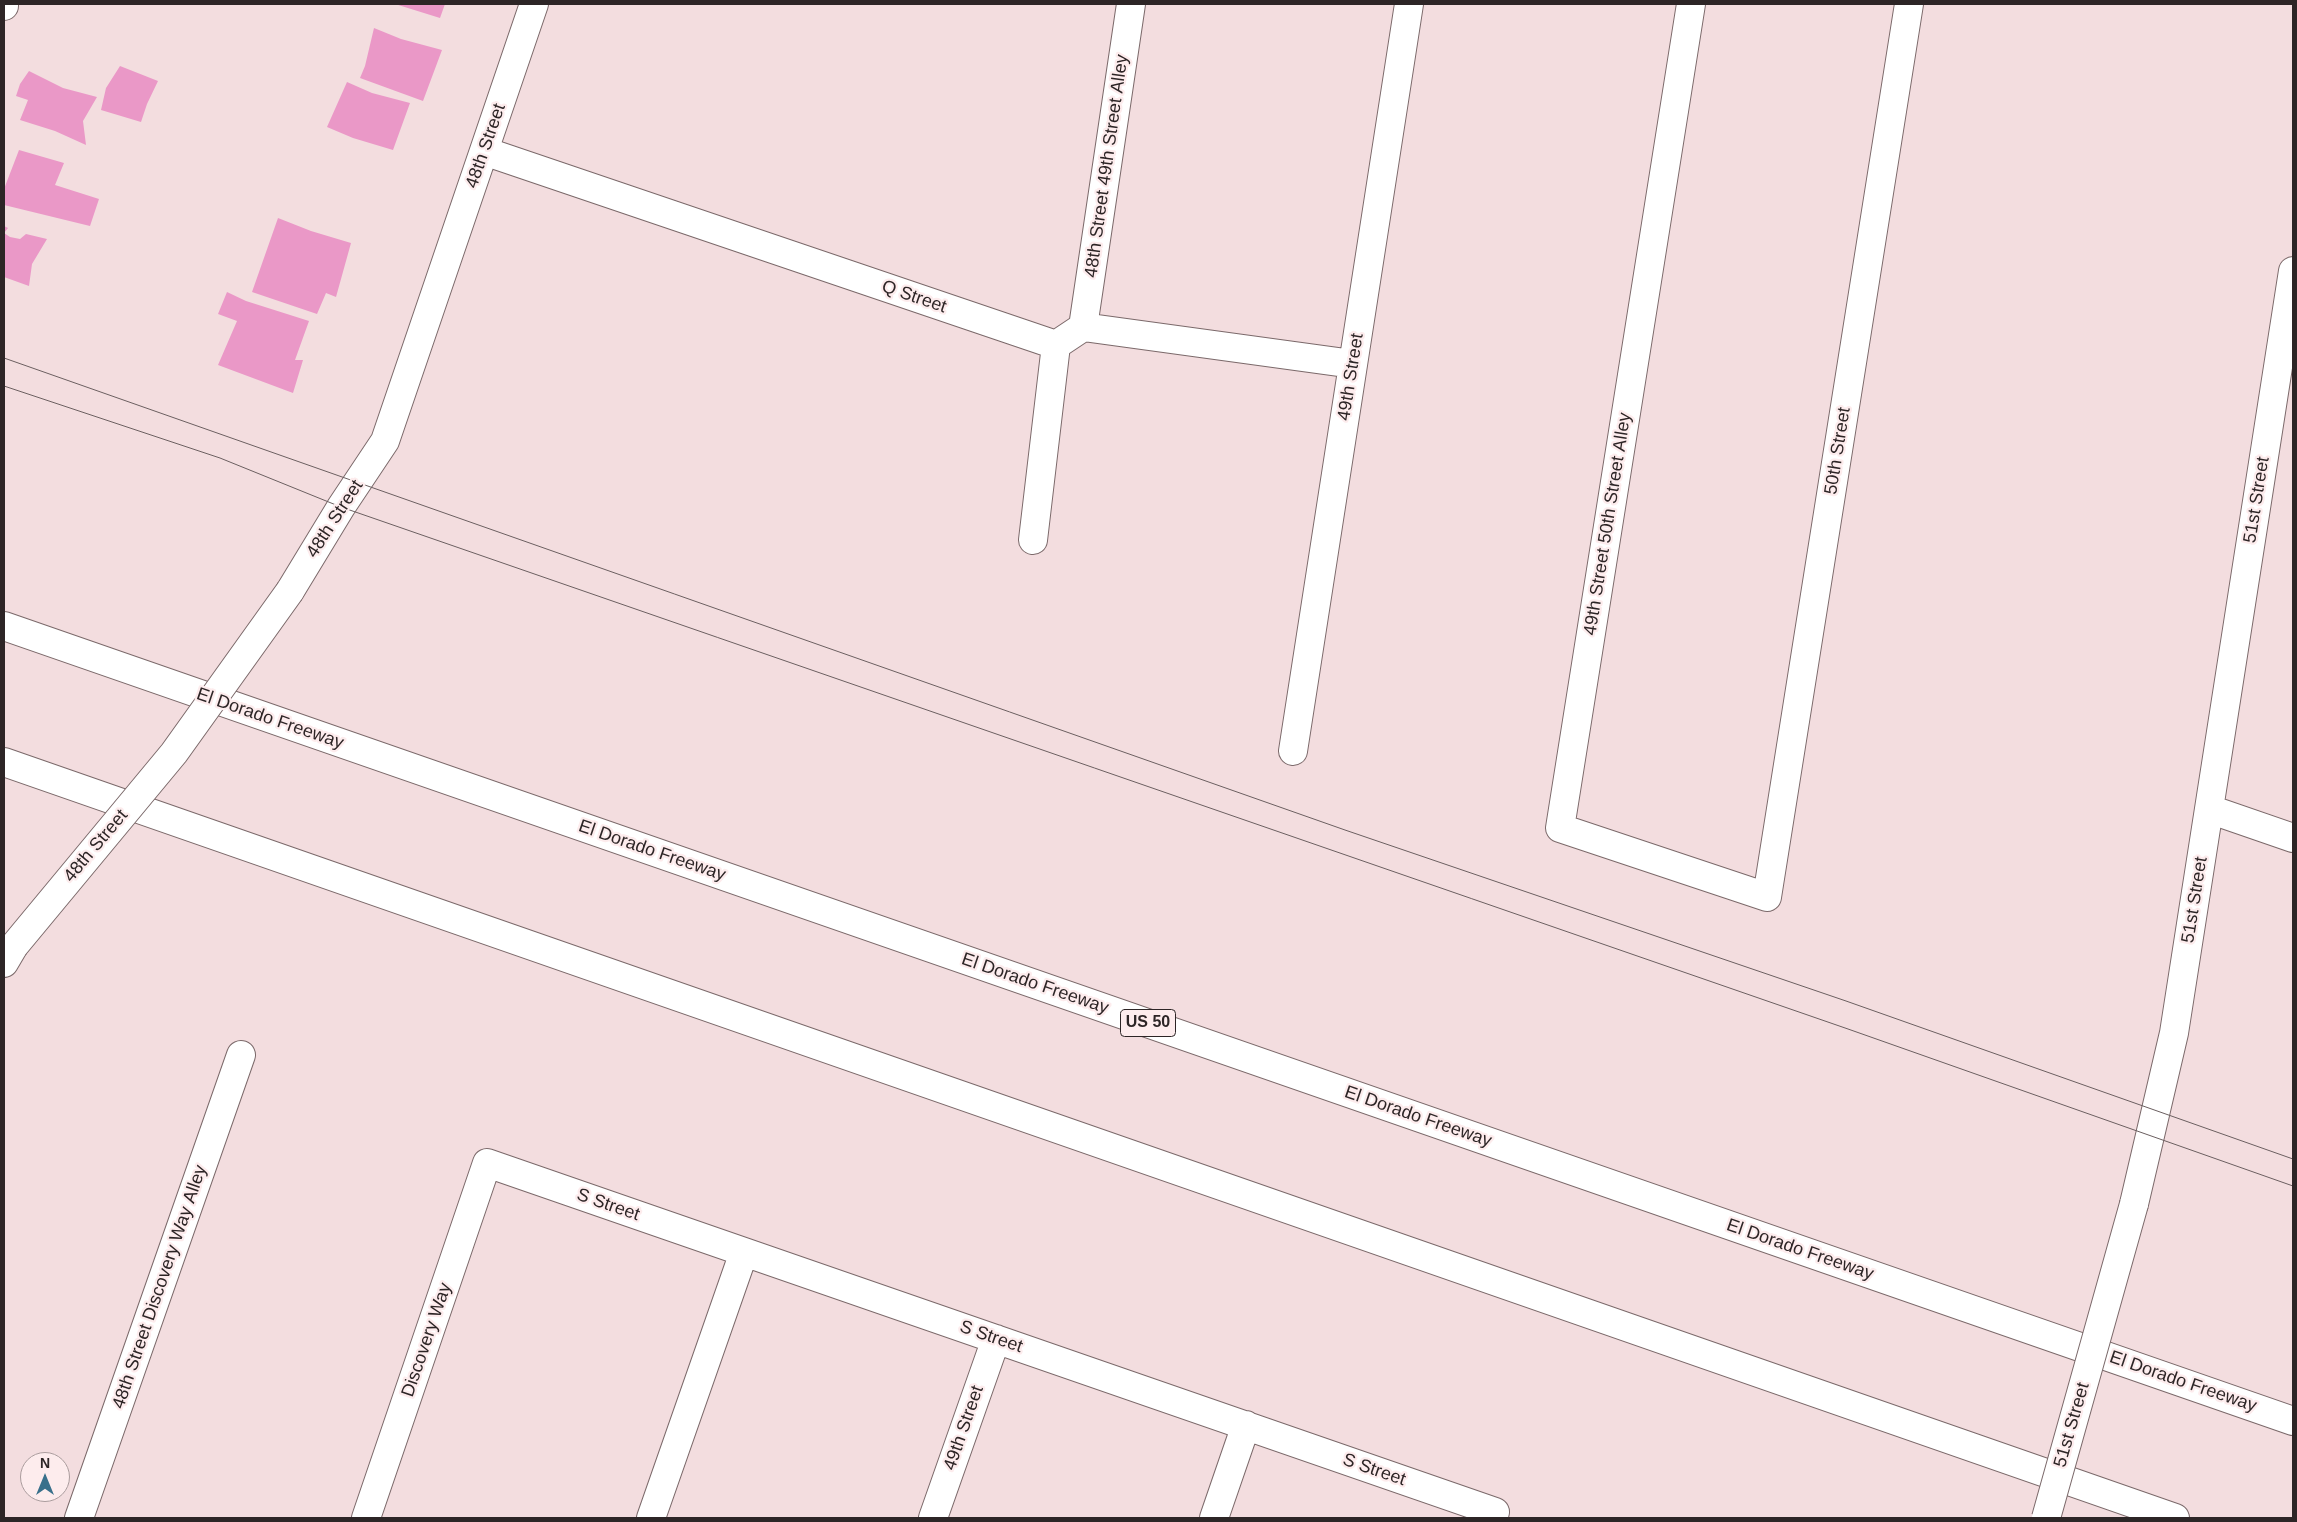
<!DOCTYPE html>
<style>
body{margin:0}
#map{position:relative;width:2297px;height:1522px;overflow:hidden;background:#f3dddf;font-family:Helvetica,sans-serif}
canvas{display:block}
.frame{position:absolute;inset:0;border:5px solid #2d2526;pointer-events:none}
.north{position:absolute;left:20px;top:1452px;width:50px;height:50px;box-sizing:border-box;background:#fdeced;border:1px solid #aa9c9d;border-radius:50%;rotate:0deg;font-size:14px;font-weight:700;line-height:20px;text-align:center;color:#2d2526}
.north::after{content:'';display:block;margin:auto;width:18px;height:22px;background:#39708b;clip-path:polygon(50% 0,100% 100%,50% 72%,0 100%)}
</style>
<div id="map">
<canvas width="2297" height="1522"></canvas>
<div class="frame"></div>
<div class="north">N</div>
</div>
<script>
const ctx = document.querySelector('canvas').getContext('2d');
ctx.lineJoin = 'round';
function fill(path, color) { ctx.fillStyle = color; ctx.fill(path, 'evenodd'); }
function trace(path, color, width, dash) { ctx.strokeStyle = color; ctx.lineWidth = width; ctx.lineCap = dash ? 'butt' : 'round'; ctx.setLineDash(dash || []); ctx.stroke(path); }
function label(font, color, halo, rows, align = 'center') {
  ctx.font = font + ' Helvetica,sans-serif'; ctx.lineWidth = 4.5; ctx.setLineDash([]); ctx.textBaseline = 'middle'; ctx.strokeStyle = halo; ctx.fillStyle = color; for (const [text, x, y, turn = 0] of rows) {
    ctx.save(); ctx.translate(x, y); ctx.rotate((+turn || 0) * Math.PI / 180); ctx.textAlign = isNaN(turn) ? turn : align; if (halo) ctx.strokeText(text, 0, 0); ctx.fillText(text, 0, 0); ctx.restore();
  }
}
fill(new Path2D(`
 M395 4H445L440 18Z
 M374 28 401 39 442 50 423 101 360 78 365 66Z
 M120 66 158 81 147 104 141 122 101 110 106 88Z
 M29 71 63 88 97 97 83 121 86 145 55 131 20 120 28 100 16 96 20 84Z
 M347 82 372 93 410 103 393 150 353 138 327 127Z
 M19 150 64 163 55 185 99 199 90 226 4 205V189Z
 M278 218 311 231 351 243 336 297 326 293 317 314 252 292Z
 M4 226 8 228 4 233 10 237 20 239 26 234 47 239 32 264 29 286 4 277Z
 M227 292 246 301 309 321 295 360H303L293 393 218 365 237 321 218 314Z`), '#ea98c7');
const minor = new Path2D(`
 M1691 4 1560 828 1767 897 1909 4
 M4 6V4
 M484 151 1056 345 1083 327 1353 364
 M1083 327 1131 4
 M1033 540 1056 345
 M290 591 341 507 385 441 534 4
 M1293 751 1409 4
 M2209 809 2293 838
 M4 963 14 946
 M2134 1204 2174 1033 2293 271
 M79 1518 241 1055
 M366 1518 487 1163 1495 1512 1493 1518
 M651 1518 744 1252
 M933 1518 996 1339
 M1214 1518 1246 1425`);
const highway = new Path2D(`
 M4 626 2293 1421
 M4 762 2175 1518`);
trace(minor, '#7b696a', 30);
trace(highway, '#7b696a', 30);
trace(minor, '#fff', 28);
trace(highway, '#fff', 28);
trace(new Path2D(`
 M4 358 1345 830 1846 1001 2293 1159
 M4 386 220 458 341 507 1848 1029 2293 1186`), '#6b5f60', 1);
const minorBridge = new Path2D(`
 M14 946 174 753 290 591
 M2046 1518 2134 1204`);
trace(minorBridge, '#7b696a', 30, []);
trace(minorBridge, '#fff', 28);
for (const [x, y, w] of [
 [1148,1023,55]
]) { const box = new Path2D(); box.roundRect(x - w / 2, y - 13.5, w, 27, 4); ctx.fillStyle = '#fdeced'; ctx.fill(box); trace(box, '#2d2526', 1); }
label('bold 16px', '#2d2526', null, [
 ["US 50",1148,1023]
]);
label('18px', '#2d2526', '#fdeced', [
 ["48th Street",486,146,-71],
 ["48th Street 49th Street Alley",1107,166,-82],
 ["Q Street",914,297,19],
 ["49th Street",1351,377,-81],
 ["50th Street",1838,451,-81],
 ["51st Street",2257,500,-81],
 ["48th Street",335,519,-57],
 ["49th Street 50th Street Alley",1608,524,-81],
 ["El Dorado Freeway",270,719,19],
 ["48th Street",96,846,-50],
 ["El Dorado Freeway",652,851,19],
 ["51st Street",2195,900,-81],
 ["El Dorado Freeway",1035,984,19],
 ["El Dorado Freeway",1418,1117,19],
 ["S Street",608,1205,19],
 ["El Dorado Freeway",1800,1250,19],
 ["48th Street Discovery Way Alley",160,1287,-71],
 ["S Street",991,1337,19],
 ["Discovery Way",427,1340,-71],
 ["El Dorado Freeway",2183,1382,19],
 ["51st Street",2072,1425,-74],
 ["49th Street",964,1428,-71],
 ["S Street",1374,1470,19]
]);
</script>
